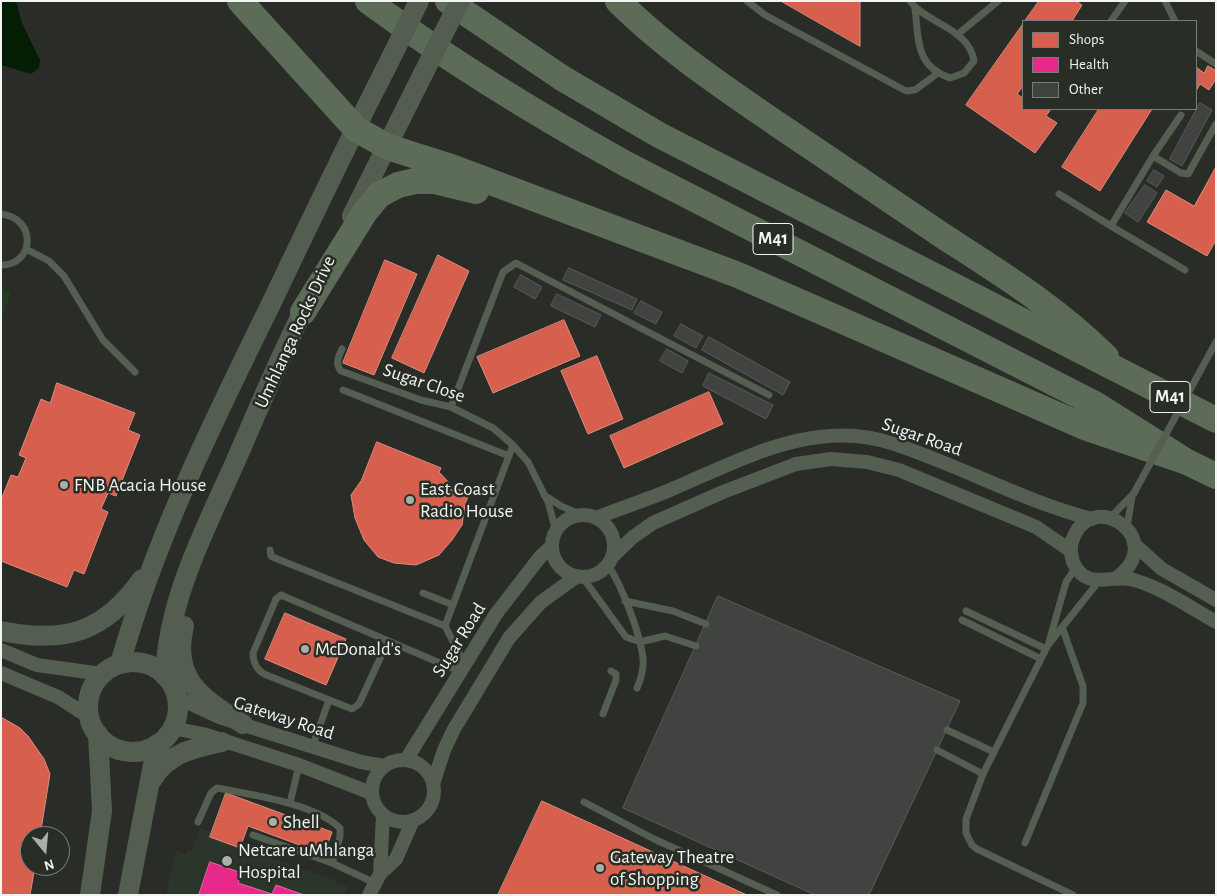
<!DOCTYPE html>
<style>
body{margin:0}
#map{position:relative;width:1217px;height:896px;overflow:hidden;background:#292c27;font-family:"Alegreya Sans",sans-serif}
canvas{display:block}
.frame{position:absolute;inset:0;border:2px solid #f1f4f0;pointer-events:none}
.legend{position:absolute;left:1022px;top:20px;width:175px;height:90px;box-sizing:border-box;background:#282d26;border:1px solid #787d77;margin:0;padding:6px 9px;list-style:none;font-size:15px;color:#f1f4f0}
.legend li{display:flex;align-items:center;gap:10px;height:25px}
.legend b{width:25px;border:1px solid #787d77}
.north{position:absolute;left:20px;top:826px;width:50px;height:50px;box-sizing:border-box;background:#282d26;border:1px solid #787d77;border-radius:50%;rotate:163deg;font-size:14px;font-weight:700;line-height:20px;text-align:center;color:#f1f4f0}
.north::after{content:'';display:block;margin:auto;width:18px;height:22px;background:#abaeaa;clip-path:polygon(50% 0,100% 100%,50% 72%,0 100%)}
</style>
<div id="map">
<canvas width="1217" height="896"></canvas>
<div class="frame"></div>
<ul class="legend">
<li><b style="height:14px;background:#d6604d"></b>Shops</li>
<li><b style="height:14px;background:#e7298a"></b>Health</li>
<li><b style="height:14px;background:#40433f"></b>Other</li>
</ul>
<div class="north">N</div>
</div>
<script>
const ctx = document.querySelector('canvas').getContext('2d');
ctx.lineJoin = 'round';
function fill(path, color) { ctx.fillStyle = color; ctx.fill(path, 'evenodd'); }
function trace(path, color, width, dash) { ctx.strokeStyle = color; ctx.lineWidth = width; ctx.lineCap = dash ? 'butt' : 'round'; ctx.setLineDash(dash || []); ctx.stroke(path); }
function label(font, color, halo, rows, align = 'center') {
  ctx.font = font + ' "Alegreya Sans",sans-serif'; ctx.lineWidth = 5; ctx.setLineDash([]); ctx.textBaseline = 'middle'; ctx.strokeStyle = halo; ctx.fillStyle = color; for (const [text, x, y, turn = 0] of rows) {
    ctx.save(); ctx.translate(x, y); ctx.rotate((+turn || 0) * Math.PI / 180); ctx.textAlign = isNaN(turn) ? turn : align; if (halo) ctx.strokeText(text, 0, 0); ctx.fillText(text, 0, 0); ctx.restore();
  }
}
fill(new Path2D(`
 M200 828 212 832 211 837 335 880V883L349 887 345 895H166L176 850 186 854 187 850 192 851Z`), '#2c352a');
fill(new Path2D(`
 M1 287 11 293 1 322Z`), '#233c1d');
fill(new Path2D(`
 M1 1H16L22 23 40 60 39 68 31 74 1 65Z`), '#041e04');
const shops = new Path2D(`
 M781 1H860V46Z
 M1039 1H1076L1082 5 1072 21H1025Z
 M1023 24V86L1017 94 1023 98V109H1051L1046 116 1057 123 1035 153 966 105Z
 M1208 66 1215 70 1216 79 1209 90 1200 84 1196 91V67L1204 73Z
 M1099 109H1152L1100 191 1062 167Z
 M1216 167V240L1207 256 1147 222 1166 190 1194 206Z
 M438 255 469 271 424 373 392 358Z
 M385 260 417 274 374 375 343 363Z
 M564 320 580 356 493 393 477 357Z
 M597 356 623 419 588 434 561 371Z
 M57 383 135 413 128 430 140 435 116 496 108 493 101 509 108 512 84 574 74 570 67 587 1 561V500L11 475 18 477 26 458 19 455 41 399 50 403Z
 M709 392 723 424 624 468 610 436Z
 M377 442 441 468 439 472 452 486 469 494 465 504 462 525 452 540 439 555 416 565 394 563 378 557 364 540 355 518 351 495 361 481Z
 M285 613 346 639 326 685 265 659Z
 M1 717 20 728 28 736 44 759 50 774 40 836H30V866H35L30 895H1Z
 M226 793 332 832 324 854 248 826 240 848 210 837Z
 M542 801 631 842 747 895H498Z`);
fill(shops, '#d6604d');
trace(shops, '#de8c7e', 1);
const health = new Path2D(`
 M210 862 242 873 238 883 272 894 276 885 304 895H199Z`);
fill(health, '#e7298a');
trace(health, '#ea66a9', 1);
const building = new Path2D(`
 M1200 103 1212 110 1182 166 1170 159Z
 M1154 170 1164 176 1157 187 1147 181Z
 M1145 185 1157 193 1138 222 1125 213Z
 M569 268 637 299 632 310 563 280Z
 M521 275 542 287 535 299 514 287Z
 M557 294 601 315 595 327 551 306Z
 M641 301 662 312 656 324 634 313Z
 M681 324 703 336 696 348 674 336Z
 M709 337 790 382 783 395 702 350Z
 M667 349 688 361 682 373 660 361Z
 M709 373 773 405 766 419 703 386Z
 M718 596 960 701 869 895H815L623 808Z`);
fill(building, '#40433f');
trace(building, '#585b57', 1);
trace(new Path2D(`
 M747 1 765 15 906 91 915 90 938 73
 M910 1C927 24 969 28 974 61L964 73 950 78C915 66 919 40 915 9
 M1165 1 1175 21
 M1111 21 1125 1
 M957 35 998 1
 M1196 51 1216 64
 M1153 156 1181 115
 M1059 194 1111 226
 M1 214C37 218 35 265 1 265
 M26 249 49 261 64 276 103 340 135 372
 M1185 270 1111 226 1153 156 1181 173 1188 174 1216 124
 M342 349C338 357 335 364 341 371L421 400 451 407 493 428 513 445 528 462 548 502 556 531
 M343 390 509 456
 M451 407 503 272 516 263 769 395
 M544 495 561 506 584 516
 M1110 518 1134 493
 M1127 527 1132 497
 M270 550 271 556 275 558 445 626
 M608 565C622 586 640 633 643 658 644 669 641 679 637 688
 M583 578 626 637 640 642 665 636 696 646
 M423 593 453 605
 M625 601 673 611 706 624
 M966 611 1046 649
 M962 620 1041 659
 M388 641 359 704 352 709 264 674C256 669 253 662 253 653L276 599 281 595 461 672
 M1049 642 1066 582 1076 567
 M465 664 445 626 513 445
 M603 714 616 680V674L611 671
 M947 730 994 752
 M313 745 329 700
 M937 750 983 774
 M584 802 654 839 777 895
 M290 803 299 765
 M198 822 211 793 217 788C252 795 313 803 340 828V837L332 863
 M253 835 332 863 375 883
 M1025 843 1083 703V686L1062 627
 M1073 895 977 849 972 845 966 833V819L983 774 1048 645 1099 581`), '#545e51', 7);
trace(new Path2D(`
 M552 546a31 31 0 1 1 62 0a31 31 0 1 1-62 0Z
 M596 518C621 508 646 500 670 490 741 460 815 417 894 444 961 466 1023 501 1092 519
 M1135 545 1162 569 1216 600
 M612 557 633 537 653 523 723 492 796 464 831 459 867 462 899 470 1036 527 1071 551
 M1116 578C1169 541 1095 488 1074 536 1070 544 1070 553 1073 562 1086 591 1109 575 1130 579 1160 586 1189 607 1216 622
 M1 650 37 665 102 674
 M1 673 58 697 89 717
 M176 697 219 717 361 762 384 766
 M172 728 203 734 299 765 371 793
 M372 791a31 31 0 1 1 62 0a31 31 0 1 1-62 0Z
 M406 760 496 614 540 557 552 546
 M433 784 444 750 454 729 509 638 541 602 576 577
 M380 874 383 815
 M369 895 380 874 396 859 413 820`), '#545e51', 14);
trace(new Path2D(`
 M352 216 423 74
 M184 626C171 680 202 698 243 724
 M1 631C64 644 104 633 142 579
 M88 707a45 45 0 1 1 90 0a45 45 0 1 1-90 0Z
 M120 664C155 539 213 422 270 306 308 226 346 146 386 68
 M165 676C168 598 206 528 237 458 260 405 282 351 309 300
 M152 780C168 753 193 748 222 742
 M90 895 102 811 98 734
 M128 895 157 744`), '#535e50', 20);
trace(new Path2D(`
 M240 1 356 129 388 147 451 167 738 275 1087 428 1187 462
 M368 1C451 62 536 114 626 164L1095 404 1187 462 1216 476
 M448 1 562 78 659 135 1216 420
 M618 1C665 48 722 86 777 124 833 162 889 200 946 238 1002 274 1058 309 1106 357
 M303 312 365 212 379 195 398 185 415 181H435L476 191`), '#5c6c58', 26);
trace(new Path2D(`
 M1134 493 1216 342`), '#545e51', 7);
trace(new Path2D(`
 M386 68 419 1
 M423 74 460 1`), '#535e50', 20);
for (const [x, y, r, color] of [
 [64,485,5,"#abaeaa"],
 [410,500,5,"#abaeaa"],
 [305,649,5,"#abaeaa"],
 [273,822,5,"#abaeaa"],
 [227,861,6,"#abaeaa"],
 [600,868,5,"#abaeaa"]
]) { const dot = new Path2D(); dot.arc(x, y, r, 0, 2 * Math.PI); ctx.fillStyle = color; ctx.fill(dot); trace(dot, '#282d26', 2); }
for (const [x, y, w] of [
 [773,239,40],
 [1170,397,40]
]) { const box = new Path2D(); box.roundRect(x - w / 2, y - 15.5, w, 31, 4); ctx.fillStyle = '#282d26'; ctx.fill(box); trace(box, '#f1f4f0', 1); }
label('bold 18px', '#f1f4f0', null, [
 ["M41",773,239],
 ["M41",1170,397]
]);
label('19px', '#f1f4f0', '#282d26', [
 ["Umhlanga Rocks Drive",295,332,-65],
 ["Sugar Close",424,383,19],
 ["Sugar Road",922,437,19],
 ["Sugar Road",459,640,-58],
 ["Gateway Road",284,718,18]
]);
label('19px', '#f1f4f0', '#282d26', [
 ["FNB Acacia House",74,485],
 ["East Coast",420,489],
 ["Radio House",420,511],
 ["McDonald's",315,649],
 ["Shell",283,822],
 ["Netcare uMhlanga",238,850],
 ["Hospital",238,872],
 ["Gateway Theatre",610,857],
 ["of Shopping",610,879]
], 'left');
</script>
